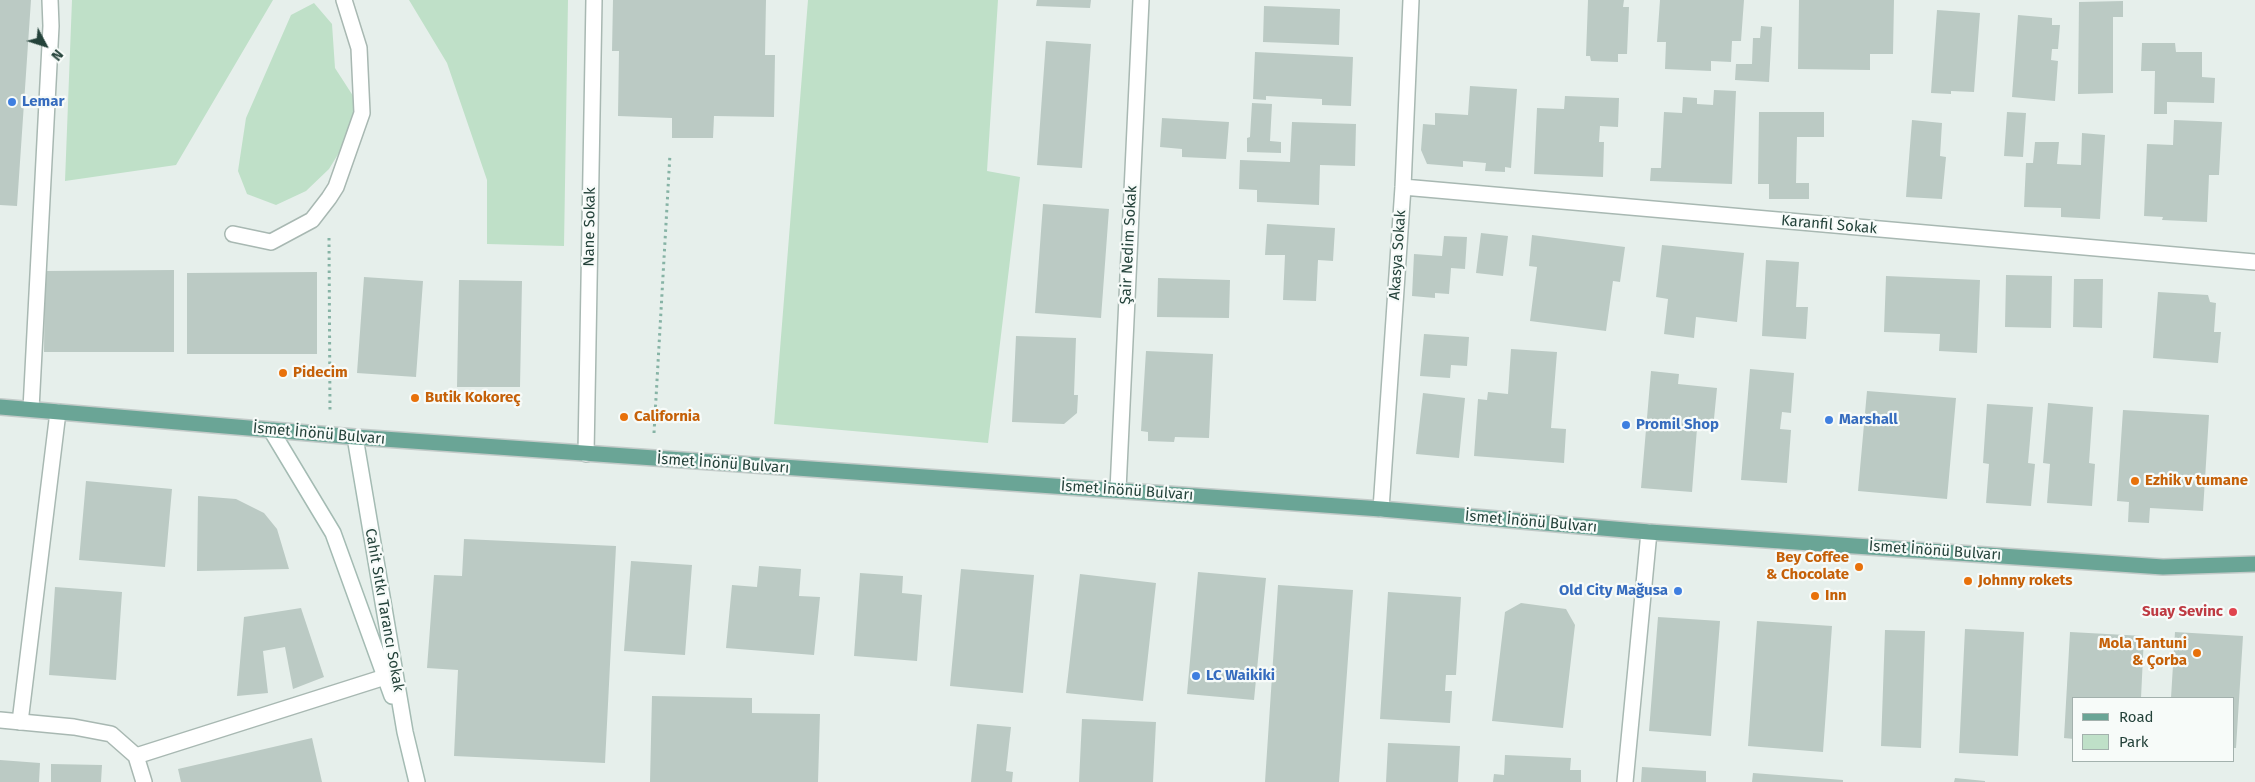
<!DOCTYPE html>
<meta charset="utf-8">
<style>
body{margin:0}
#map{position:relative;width:2255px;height:782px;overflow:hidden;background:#e6efeb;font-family:"Fira Sans",sans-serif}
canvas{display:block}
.legend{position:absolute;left:2072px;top:697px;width:162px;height:65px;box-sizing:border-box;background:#f7fbf9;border:1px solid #a3b1ad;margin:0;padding:6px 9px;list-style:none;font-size:15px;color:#24423a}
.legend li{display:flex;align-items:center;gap:10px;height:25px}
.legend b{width:25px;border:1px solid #a3b1ad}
.north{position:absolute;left:20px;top:20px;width:50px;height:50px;-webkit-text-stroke:4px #f7fbf9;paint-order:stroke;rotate:130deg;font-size:14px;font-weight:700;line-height:20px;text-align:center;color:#24423a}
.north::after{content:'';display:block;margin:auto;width:18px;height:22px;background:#24423a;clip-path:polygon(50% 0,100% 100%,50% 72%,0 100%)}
</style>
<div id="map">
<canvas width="2255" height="782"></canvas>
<ul class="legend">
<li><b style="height:6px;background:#6aa596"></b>Road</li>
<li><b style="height:14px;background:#bfe0c8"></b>Park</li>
</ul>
<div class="north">N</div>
</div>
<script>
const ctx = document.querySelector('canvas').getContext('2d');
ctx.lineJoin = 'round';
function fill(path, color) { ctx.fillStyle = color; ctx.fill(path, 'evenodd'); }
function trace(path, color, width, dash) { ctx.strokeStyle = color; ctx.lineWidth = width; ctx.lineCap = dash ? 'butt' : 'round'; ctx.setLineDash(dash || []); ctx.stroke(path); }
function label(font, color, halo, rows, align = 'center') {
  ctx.font = font + ' "Fira Sans",sans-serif'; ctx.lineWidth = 4.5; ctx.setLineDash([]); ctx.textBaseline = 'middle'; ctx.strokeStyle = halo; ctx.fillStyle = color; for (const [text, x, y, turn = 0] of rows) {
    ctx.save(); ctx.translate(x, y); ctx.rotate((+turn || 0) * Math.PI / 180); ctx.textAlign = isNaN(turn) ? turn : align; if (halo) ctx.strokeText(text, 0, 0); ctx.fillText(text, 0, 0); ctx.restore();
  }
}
fill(new Path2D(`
 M72 0H273L176 165 65 181Z
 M409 0H568L564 246 487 244V180L447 63Z
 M808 0H998L987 171 1020 177 988 443 774 424Z
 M314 3 332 24 335 68 357 102 345 143 329 169 306 191 276 205 247 194 238 171 246 118 291 15Z`), '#bfe0c8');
fill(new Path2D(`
 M0 0H31L17 206 0 205Z
 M613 0H766L765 55H775L774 117 714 116 713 138H672V118L618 116 619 51H612Z
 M1037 0H1091L1090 8 1036 6Z
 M1588 0H1624L1623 7H1629L1627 54H1618V62L1591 61 1590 56H1586Z
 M1660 0H1744L1741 41H1732L1731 62 1711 61V71L1665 69 1666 42H1657Z
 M1799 0H1894L1893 54H1870V70L1798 69Z
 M2123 1V17H2113V93L2078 94 2079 2Z
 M1264 6 1340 9 1339 45 1263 42Z
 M1937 10 1980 13 1974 92 1951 91V94L1931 93Z
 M2018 15 2052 18V25H2060L2058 49H2052L2051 60 2058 61 2055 101 2012 97Z
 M1761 26 1772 27 1769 82 1735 80 1736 64H1752L1753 38H1760Z
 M1046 41 1091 44 1082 168 1037 165Z
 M2142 43H2175L2176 52H2202V77L2215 78 2214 103 2167 102V114H2154L2155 71H2141Z
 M1255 52 1353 57 1351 106 1322 105V99L1266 96V100L1253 99Z
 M1470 86 1517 89 1511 168 1505 167V172L1485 171 1486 163 1463 161V167L1427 164 1421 150 1423 124 1435 125V113L1468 115Z
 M1714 90 1736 91 1732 184 1650 181 1651 168H1661L1664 112 1682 113 1683 97 1697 98V104L1713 105Z
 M1565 96 1619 98 1618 127 1600 126 1599 142H1604L1603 177 1534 174 1537 108 1564 109Z
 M1252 103 1272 104 1270 141 1281 142V153L1247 152V138L1250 137Z
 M1759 112H1824V137H1797L1796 183H1809V199H1769V184H1758Z
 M2007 112 2026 113 2023 157 2004 156Z
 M1162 118 1229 122 1226 159 1182 157V149L1160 147Z
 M1912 120 1942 123 1940 156 1946 157 1942 199 1906 197Z
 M2174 120 2222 122 2219 175H2209L2207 222 2162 220 2163 217 2144 216 2147 144 2173 145Z
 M1292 122 1356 124 1355 166 1320 165 1319 205 1257 202V190L1239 189 1240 160 1290 162Z
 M2082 133 2105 135 2100 219 2061 217V208L2024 207 2026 163H2033L2035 142H2059L2057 164 2081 165Z
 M1043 204 1109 209 1101 318 1035 313Z
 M1267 224 1335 228 1333 261 1318 260 1316 301 1283 300 1285 255H1265Z
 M1481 233 1508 236 1503 276 1476 273Z
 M1532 235 1625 247 1620 282 1613 281 1606 331 1530 321 1537 267 1529 266Z
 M1444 236 1467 237 1465 269 1451 268 1449 294 1435 293V298L1412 296 1414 254 1442 256Z
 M1662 245 1744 253 1737 322 1696 317 1694 338 1664 334 1668 299 1656 297Z
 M1766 260 1799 262 1796 307H1808L1806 339 1762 336Z
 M174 270V352H44L45 271Z
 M317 272V354H187V273Z
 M2006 275 2052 276 2051 328 2005 327Z
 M1886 276 1980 280 1977 353 1939 351 1940 334 1884 332Z
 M364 277 423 281 416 377 357 373Z
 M1158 278 1230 280 1229 318 1157 317Z
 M2074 279H2103L2102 328 2073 327Z
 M459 280 522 281 520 387H457Z
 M2158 292 2208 295 2210 302 2216 303 2214 332H2221L2218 363 2153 358Z
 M1424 334 1469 337 1467 366 1451 365 1450 378 1420 376Z
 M1016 336 1076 338 1074 395H1078L1077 413 1064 424 1012 422Z
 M1511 349 1557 352 1551 428 1566 429 1564 463 1474 456 1478 399 1487 400 1488 392 1508 394Z
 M1146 351 1213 354 1209 438 1175 437 1174 442 1148 441V432L1141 431Z
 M1750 369 1794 373 1791 413 1782 412 1780 429 1791 430 1787 483 1741 480Z
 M1651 371 1679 374 1678 384 1717 388 1713 429 1697 428 1692 492 1641 488Z
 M1867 391 1956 398 1947 499 1858 491Z
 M1423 393 1465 398 1459 458 1416 454Z
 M2048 403 2093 407 2089 463 2095 464 2092 506 2047 503 2050 464 2043 463Z
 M1987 404 2033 407 2028 463 2035 464 2031 506 1986 503 1989 464 1983 463Z
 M2123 410 2209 415 2203 511 2150 508 2149 523 2128 522 2129 502 2117 501Z
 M86 481 172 489 165 567 79 560Z
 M198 496 236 499 264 513 277 529 289 569 197 571Z
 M464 539 616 546 605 763 454 756 458 670 427 668 434 575 462 576Z
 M631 561 692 565 685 655 624 651Z
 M759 566 801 569 799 596 820 597 814 655 726 648 732 585 757 587Z
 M961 569 1034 575 1023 693 950 686Z
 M1198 572 1266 578 1254 700 1187 694Z
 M860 573 903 576 902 593 922 595 917 661 854 656Z
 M1080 574 1156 583 1143 701 1066 693Z
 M1278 585 1353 590 1339 782H1265Z
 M55 587 122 592 116 680 49 675Z
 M1388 592 1461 597 1456 675H1446L1445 691H1452L1450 723 1380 719Z
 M1521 603 1566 609 1575 625 1563 728 1492 721 1505 612Z
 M301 608 324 677 293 689 285 647 263 651 268 693 237 696 244 617Z
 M1658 617 1720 621 1711 736 1649 731Z
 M1757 621 1832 626 1823 752 1748 746Z
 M1965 629 2024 632 2018 756 1959 753Z
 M1885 630 1925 631 1921 748 1881 746Z
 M2070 632 2144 636 2141 698H2074V739L2064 738Z
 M2175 632 2243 636 2236 748H2234V698H2171Z
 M652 696 752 698V713L820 714 818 782H650Z
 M1082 719 1156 722 1153 782H1079Z
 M977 724 1011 727 1006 771 1013 772 1012 782H971Z
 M312 738 322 782H181L178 769Z
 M1388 743 1460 746 1458 782H1386Z
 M1505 755 1571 758 1570 770H1581V782H1493L1494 774 1504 775Z
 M0 760 40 763 39 782H0Z
 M51 764 102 765 101 782H51Z
 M1642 767 1706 771V782H1641Z
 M1753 773 1843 780V782H1752Z
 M1955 778 1985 781V782H1954Z`), '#bbcac4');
const lane = new Path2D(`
 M233 234 271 242 312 220 329 198 336 187 362 113 359 48 344 0
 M31 409 51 26 50 0
 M20 722 58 412
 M136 756 385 677`);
const street = new Path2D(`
 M1403 187 2255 262
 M586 454 594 0
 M1118 490 1141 0
 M1381 509 1403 187 1411 0
 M0 720 74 727 111 734 136 756 144 782
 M1625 782 1649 532`);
const secondary = new Path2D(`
 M271 430 333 533 392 696
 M355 437 405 732 417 782`);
const primary = new Path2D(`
 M0 407 355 437 1381 509 1649 532 2163 567 2255 564`);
trace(lane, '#a8b8b2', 18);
trace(street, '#a8b8b2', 18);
trace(secondary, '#a4bbb3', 18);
trace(primary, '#c2cac8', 18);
trace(new Path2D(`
 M329 238 330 412
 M654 433 670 154`), '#86b3a5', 3, [2.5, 4]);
trace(lane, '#fff', 15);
trace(street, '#fff', 15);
trace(secondary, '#fff', 15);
trace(primary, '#6aa596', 15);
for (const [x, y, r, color] of [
 [12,102,5,"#3f7fe0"],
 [283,373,5,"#e8710a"],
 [415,398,5,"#e8710a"],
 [624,417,5,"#e8710a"],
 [1829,420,5,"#3f7fe0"],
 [1626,425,5,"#3f7fe0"],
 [2135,481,5,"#e8710a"],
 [1859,567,5,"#e8710a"],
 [1968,581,5,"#e8710a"],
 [1678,591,5,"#3f7fe0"],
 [1815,596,5,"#e8710a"],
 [2233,612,5,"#e0444e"],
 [2197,653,5,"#e8710a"],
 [1196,676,5,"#3f7fe0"]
]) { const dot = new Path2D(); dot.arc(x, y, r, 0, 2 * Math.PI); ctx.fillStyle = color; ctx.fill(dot); trace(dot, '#f7fbf9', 2); }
label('bold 15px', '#366cbe', '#f7fbf9', [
 ["Lemar",22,102],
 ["Marshall",1839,420],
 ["Promil Shop",1636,425],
 ["Old City Mağusa",1668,591,"right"],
 ["LC Waikiki",1206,676]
], 'left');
label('15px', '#24423a', '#f7fbf9', [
 ["Karanfil Sokak",1829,225,5],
 ["Nane Sokak",590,227,-89],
 ["Şair Nedim Sokak",1129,245,-87],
 ["Akasya Sokak",1398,255,-86],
 ["İsmet İnönü Bulvarı",319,434,5],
 ["İsmet İnönü Bulvarı",723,464,4],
 ["İsmet İnönü Bulvarı",1127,491,4],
 ["İsmet İnönü Bulvarı",1531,522,5],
 ["İsmet İnönü Bulvarı",1935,551,4],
 ["Cahit Sıtkı Tarancı Sokak",384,610,80]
]);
label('bold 15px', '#c56008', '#f7fbf9', [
 ["Pidecim",293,373],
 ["Butik Kokoreç",425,398],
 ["California",634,417],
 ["Ezhik v tumane",2145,481],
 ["Bey Coffee",1849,558,"right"],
 ["& Chocolate",1849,575,"right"],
 ["Johnny rokets",1978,581],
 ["Inn",1825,596],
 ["Mola Tantuni",2187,644,"right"],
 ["& Çorba",2187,661,"right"]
], 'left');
label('bold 15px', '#be3a42', '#f7fbf9', [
 ["Suay Sevinc",2223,612]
], 'right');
</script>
